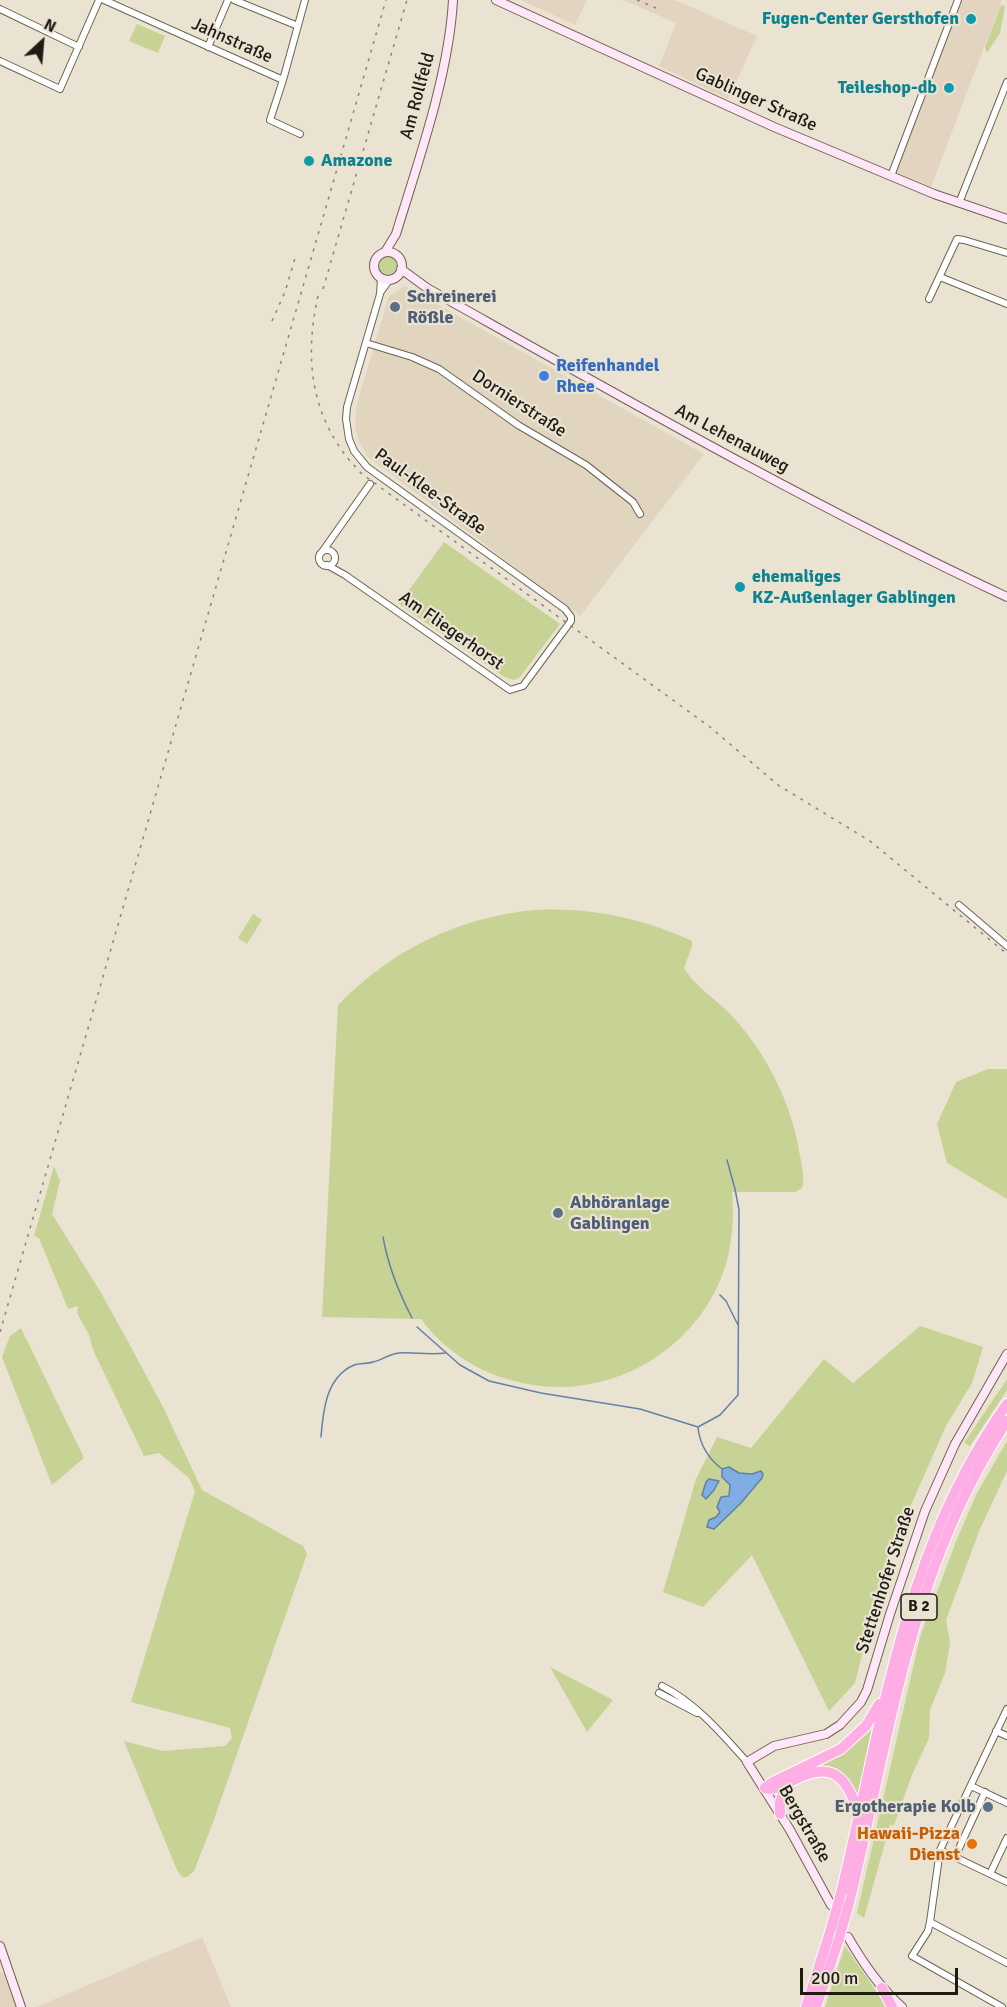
<!DOCTYPE html>
<meta charset="utf-8">
<style>
body{margin:0}
#map{position:relative;width:1007px;height:2007px;overflow:hidden;background:#ebe3d2;font-family:Signika,sans-serif}
canvas{display:block}
.north{position:absolute;left:12px;top:12px;width:60px;height:60px;-webkit-text-stroke:4px #ebe3d2;paint-order:stroke;rotate:26deg;font-size:16px;font-weight:700;line-height:24px;text-align:center;color:#1e1b15}
.north::after{content:'';display:block;margin:auto;width:21px;height:27px;background:#1e1b15;clip-path:polygon(50% 0,100% 100%,50% 72%,0 100%)}
.scale{position:absolute;left:800px;top:1968px;width:158px;height:27px;box-sizing:border-box;border:3px solid #1e1b15;border-top:0;padding-left:8px;font-size:18px;line-height:21px;white-space:nowrap;color:#1e1b15;-webkit-text-stroke:4px #ebe3d2;paint-order:stroke}
</style>
<div id="map">
<canvas width="1007" height="2007"></canvas>
<div class="north">N</div>
<div class="scale">200 m</div>
</div>
<script>
const ctx = document.querySelector('canvas').getContext('2d');
ctx.lineJoin = 'round';
function fill(path, color) { ctx.fillStyle = color; ctx.fill(path, 'evenodd'); }
function trace(path, color, width, dash) { ctx.strokeStyle = color; ctx.lineWidth = width; ctx.lineCap = dash ? 'butt' : 'round'; ctx.setLineDash(dash || []); ctx.stroke(path); }
function label(font, color, halo, rows, align = 'center') {
  ctx.font = font + ' Signika,sans-serif'; ctx.lineWidth = 4.5; ctx.setLineDash([]); ctx.textBaseline = 'middle'; ctx.strokeStyle = halo; ctx.fillStyle = color; for (const [text, x, y, turn = 0] of rows) {
    ctx.save(); ctx.translate(x, y); ctx.rotate((+turn || 0) * Math.PI / 180); ctx.textAlign = isNaN(turn) ? turn : align; if (halo) ctx.strokeText(text, 0, 0); ctx.fillText(text, 0, 0); ctx.restore();
  }
}
fill(new Path2D(`
 M405 286 704 454 580 616 368 457 359 442 355 428 356 407 389 296Z
 M0 1972 6 1974 17 2007H0Z`), '#e1d5bf');
fill(new Path2D(`
 M521 0H587L575 25Z
 M623 0H675L757 36 728 99 659 66 676 23Z
 M958 0H1002L931 187 893 171Z
 M202 1937 231 2007H36Z`), '#e3d3c1');
fill(new Path2D(`
 M1001 5 1005 6 1000 33 987 53 985 47Z
 M137 24 165 36 158 53 129 41Z
 M376 265a11 11 0 1 1 22 0a11 11 0 1 1-22 0Z
 M444 542 560 624 520 677 514 680 506 678 399 604Z
 M535 910C590 907 642 918 692 941V946L684 968C694 986 719 1001 733 1017 768 1056 792 1104 800 1156 802 1166 805 1178 802 1188L795 1192H732C734 1216 733 1240 726 1264 699 1354 600 1407 510 1380 475 1370 443 1349 421 1319L322 1317 338 1005C391 950 459 917 535 910Z
 M253 914 262 920 247 944 238 938Z
 M988 1069H1007V1199L947 1163 937 1124 956 1082Z
 M54 1166 60 1181 52 1214 100 1291 131 1347 163 1407 202 1490 303 1546 307 1554 212 1825 194 1871 187 1877H182L177 1870 124 1741 162 1751 225 1746 232 1738 230 1728 131 1702 195 1491 189 1478 159 1453 144 1456 93 1350 89 1335 77 1313 78 1306 68 1309 39 1238 34 1236Z
 M920 1326 983 1347 972 1383 946 1426 884 1566 855 1683 829 1711 752 1555 703 1607 663 1592 696 1479 717 1437 751 1448 824 1359 853 1383Z
 M21 1328 84 1458 52 1485 2 1357 10 1336Z
 M1007 1379V1390L970 1446 964 1443Z
 M1007 1441V1471L980 1529 946 1620 950 1643 945 1673 930 1710 929 1738 912 1775 894 1825H890L864 1918 857 1913 920 1637 957 1539 977 1493Z
 M550 1667 613 1700 587 1732Z
 M873 1722 857 1801 844 1777 798 1773Z
 M845 1946 887 2007H825Z`), '#c7d295');
const water = new Path2D(`
 M729 1467 739 1473 752 1474 761 1471 763 1474 762 1478 741 1503 714 1529 707 1527 709 1520 716 1517 720 1512 717 1507 721 1497 729 1496 730 1485 722 1477V1469Z
 M709 1479 719 1481 714 1490 706 1499 702 1495 706 1482Z`);
fill(water, '#80ade4');
trace(water, '#6381a6', 1.5);
trace(new Path2D(`
 M383 1237C388 1266 398 1291 412 1318
 M720 1295 726 1301 738 1325
 M417 1327 460 1365 489 1381 541 1393 640 1409 698 1427 720 1415 738 1395 739 1210 735 1189 727 1160
 M698 1428C700 1445 709 1459 722 1469
 M321 1437C323 1411 326 1377 354 1365 360 1363 367 1364 373 1362 382 1360 389 1354 399 1353 414 1352 429 1355 445 1353`), '#6381a6', 1.5);
const street = new Path2D(`
 M104 0 283 80
 M234 0 298 26
 M0 9 79 47
 M208 47 228 0
 M0 61 60 89 99 0
 M300 134 270 120 283 80 305 0
 M891 176 958 0
 M959 203 1007 82
 M940 277 1007 304
 M380 293 390 279
 M929 299 957 239 964 240 1007 253
 M366 343 412 357 439 369 518 425 586 465 633 502 640 514
 M319 558a8 8 0 1 1 16 0a8 8 0 1 1-16 0Z
 M322 552 370 484
 M327 565 345 575 510 690 523 686 571 621V617L565 609 367 467 354 451 349 439 346 419 347 407 380 294 381 278
 M959 905 1007 946
 M662 1686C696 1703 722 1734 747 1762
 M659 1693 697 1713
 M996 1731 1007 1736
 M971 1786 1007 1803
 M940 1850 1007 1882
 M955 1857 985 1792
 M990 1874 1007 1838
 M930 1922 1007 1963
 M1002 2007 912 1956 928 1931 930 1922 940 1850 1007 1709`);
const secondary = new Path2D(`
 M496 0 774 127 934 194 1007 219
 M385 252 396 234C418 162 449 75 453 0
 M374 266a14 14 0 1 1 28 0a14 14 0 1 1-28 0Z
 M401 269 427 288C618 395 808 504 1007 597
 M831 1905 790 1830 747 1762 774 1746 826 1734 840 1725 861 1702 867 1690 890 1614 925 1511 955 1444 1007 1354
 M848 1937C863 1963 879 1987 902 2007
 M0 1946 21 2007`);
const highway = new Path2D(`
 M765 1788 773 1782 841 1749 866 1726 879 1704
 M765 1788C777 1791 785 1784 796 1779 834 1760 848 1779 859 1815
 M780 1814V1802L787 1783
 M841 1893C883 1723 902 1551 1007 1404
 M849 1903C890 1736 909 1569 1007 1421
 M882 1988 892 2007
 M806 2007 831 1929
 M816 2007 839 1939`);
trace(street, '#6a6354', 8);
trace(secondary, '#6a6354', 10);
trace(highway, '#fff', 12);
trace(street, '#fff', 6);
trace(secondary, '#ffe7f7', 8);
trace(highway, '#feaee5', 10);
trace(new Path2D(`
 M637 0 656 8
 M323 289 407 0
 M318 296C303 363 312 424 362 474L710 727 778 785 870 841 1007 954
 M272 321 285 292 296 255
 M0 1332 386 0`), '#8a8579', 1.5, [3, 6]);
const highwayBridge = new Path2D(`
 M831 1929 841 1893
 M839 1939 849 1903`);
trace(highwayBridge, '#fff', 12, []);
trace(highwayBridge, '#feaee5', 10);
for (const [x, y, r, color] of [
 [971,19,6,"#0f9aa8"],
 [949,88,6,"#0f9aa8"],
 [309,161,6,"#0f9aa8"],
 [395,307,6,"#5c6f8a"],
 [544,376,6,"#3f7fe0"],
 [740,587,6,"#0f9aa8"],
 [558,1213,6,"#5c6f8a"],
 [988,1807,6,"#5c6f8a"],
 [972,1844,6,"#e8710a"]
]) { const dot = new Path2D(); dot.arc(x, y, r, 0, 2 * Math.PI); ctx.fillStyle = color; ctx.fill(dot); trace(dot, '#ebe3d2', 2); }
for (const [x, y, w] of [
 [919,1607,36]
]) { const box = new Path2D(); box.roundRect(x - w / 2, y - 13, w, 26, 4.5); ctx.fillStyle = '#ebe3d2'; ctx.fill(box); trace(box, '#1e1b15', 1.5); }
label('bold 16px', '#1e1b15', null, [
 ["B 2",919,1607]
]);
label('bold 18px', '#0d838f', '#ebe3d2', [
 ["Fugen-Center Gersthofen",959,19],
 ["Teileshop-db",937,88],
 ["Amazone",321,161,"left"],
 ["ehemaliges",752,577,"left"],
 ["KZ-Außenlager Gablingen",752,598,"left"]
], 'right');
label('18px', '#1e1b15', '#ebe3d2', [
 ["Jahnstraße",232,41,24],
 ["Am Rollfeld",418,96,-75],
 ["Gablinger Straße",756,100,24],
 ["Dornierstraße",519,404,33],
 ["Am Lehenauweg",732,439,28],
 ["Paul-Klee-Straße",430,492,36],
 ["Am Fliegerhorst",451,631,35],
 ["Stettenhofer Straße",886,1580,-72],
 ["Bergstraße",804,1824,60]
]);
label('bold 18px', '#4e5e75', '#ebe3d2', [
 ["Schreinerei",407,297],
 ["Rößle",407,318],
 ["Abhöranlage",570,1203],
 ["Gablingen",570,1224],
 ["Ergotherapie Kolb",976,1807,"right"]
], 'left');
label('bold 18px', '#366cbe', '#ebe3d2', [
 ["Reifenhandel",556,366],
 ["Rhee",556,387]
], 'left');
label('bold 18px', '#c56008', '#ebe3d2', [
 ["Hawaii-Pizza",960,1834],
 ["Dienst",960,1855]
], 'right');
</script>
